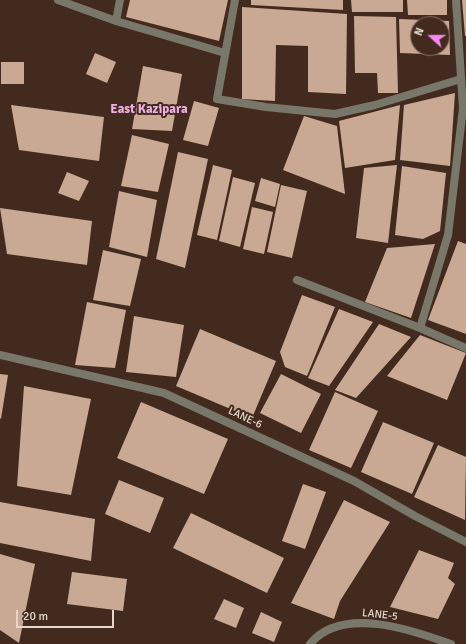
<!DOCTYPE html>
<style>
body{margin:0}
#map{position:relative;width:466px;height:644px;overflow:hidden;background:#422b1e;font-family:Signika,sans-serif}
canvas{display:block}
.north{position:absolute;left:410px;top:16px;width:40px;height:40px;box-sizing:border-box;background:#422b1e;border:1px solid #847064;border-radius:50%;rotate:291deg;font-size:11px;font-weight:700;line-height:16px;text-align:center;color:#e6d7ce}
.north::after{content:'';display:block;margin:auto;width:14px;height:18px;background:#f788ec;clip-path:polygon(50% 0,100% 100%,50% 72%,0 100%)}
.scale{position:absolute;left:16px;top:610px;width:98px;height:18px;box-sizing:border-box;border:2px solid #e6d7ce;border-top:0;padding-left:5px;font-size:12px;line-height:14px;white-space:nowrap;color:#e6d7ce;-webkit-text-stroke:3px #422b1e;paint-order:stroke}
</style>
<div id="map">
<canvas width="466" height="644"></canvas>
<div class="north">N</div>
<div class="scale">20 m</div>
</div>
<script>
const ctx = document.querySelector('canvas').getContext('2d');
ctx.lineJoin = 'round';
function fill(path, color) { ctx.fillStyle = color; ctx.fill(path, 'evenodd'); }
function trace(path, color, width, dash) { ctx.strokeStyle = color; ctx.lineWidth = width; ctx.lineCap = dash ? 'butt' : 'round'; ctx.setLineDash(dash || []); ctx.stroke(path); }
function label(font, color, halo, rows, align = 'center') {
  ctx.font = font + ' Signika,sans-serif'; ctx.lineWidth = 4; ctx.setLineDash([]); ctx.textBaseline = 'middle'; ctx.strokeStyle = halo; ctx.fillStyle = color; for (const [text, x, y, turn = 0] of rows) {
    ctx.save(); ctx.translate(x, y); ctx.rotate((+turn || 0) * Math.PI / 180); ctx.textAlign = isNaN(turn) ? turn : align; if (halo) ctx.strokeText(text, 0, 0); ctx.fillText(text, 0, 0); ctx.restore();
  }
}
fill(new Path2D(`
 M130 0H228L219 41 126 17Z
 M251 0H343V10L251 5Z
 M351 0H403V12H352Z
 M407 0H447V15H408Z
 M462 0H466V36H465Z
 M242 7 347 14 346 94 308 92V46L276 45 275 101 242 99Z
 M354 16 396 17 398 93H378L377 73H355Z
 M399 19 449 21 450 55 400 53ZM418 24H442V48H418Z
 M95 53 116 62 107 83 86 74Z
 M1 62H24V84H1Z
 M143 66 182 74 172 131 132 129Z
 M455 93 450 166 400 160 404 105Z
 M194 101 219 108 208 146 183 140Z
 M11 105 104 117 99 161 19 150Z
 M400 105 395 160 345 168 339 121Z
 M304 116 337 126 345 194 283 170Z
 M132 135 169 144 158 192 121 186Z
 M178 152 208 159 185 268 156 259Z
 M213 165 232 170 217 240 197 235Z
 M397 165 388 243 356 238 364 168Z
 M402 166 446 173 440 231 423 239 395 235Z
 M67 172 89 181 79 201 58 193Z
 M233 177 255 183 240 247 219 241Z
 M261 178 280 184 275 207 255 201Z
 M281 185 307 191 292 258 267 252Z
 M119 191 157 200 147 257 109 247Z
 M252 207 273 212 264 254 243 249Z
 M0 208 92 221 87 265 7 254Z
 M458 241 466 244V334L428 320Z
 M435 244 411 318 365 302 387 248Z
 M103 250 141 259 130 306 93 300Z
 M302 295 335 307 307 376 285 367 280 352Z
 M87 302 126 310 115 368 75 365Z
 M339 309 373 322 329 386 308 378Z
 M134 316 184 325 176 377 126 372Z
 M379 324 411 337 356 398 335 390Z
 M200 329 276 361 252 418 176 386Z
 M420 335 466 353 447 400 387 376Z
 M0 374 8 375 1 419 0 418Z
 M281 374 321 394 301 433 260 413Z
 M24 386 91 399 71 495 17 486Z
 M335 392 378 411 351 468 309 450Z
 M141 402 228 439 204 494 117 458Z
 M383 422 434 443 412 494 361 472Z
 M438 445 466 457 465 520 414 497Z
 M119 480 164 498 150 533 105 514Z
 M303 484 326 492 305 549 282 541Z
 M344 500 390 522 340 601 334 619 291 603Z
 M0 502 95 519 91 561 0 543Z
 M191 513 284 558 267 593 173 548Z
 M419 550 454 563 448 578 455 584 438 619 390 607Z
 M0 554 35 564 19 643 0 630Z
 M72 572 127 579 123 611 67 604Z
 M224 599 244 608 236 628 214 619Z
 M261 612 282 622 274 642 252 633Z`), '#c9a894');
trace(new Path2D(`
 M58 0 116 21 225 53
 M235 0 217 99 266 107 335 114 375 105 461 79
 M116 21 120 0
 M297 280 420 328 466 348
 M420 328 448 235 463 108 456 0
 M0 355 164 393 354 481 415 516 466 542
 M310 644C342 605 412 630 451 644`), '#787769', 8);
label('11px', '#e6d7ce', '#422b1e', [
 ["LANE-6",245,418,25],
 ["LANE-5",380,615,6]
]);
label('bold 13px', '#edafe5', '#422b1e', [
 ["East Kazipara",149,110]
]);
</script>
